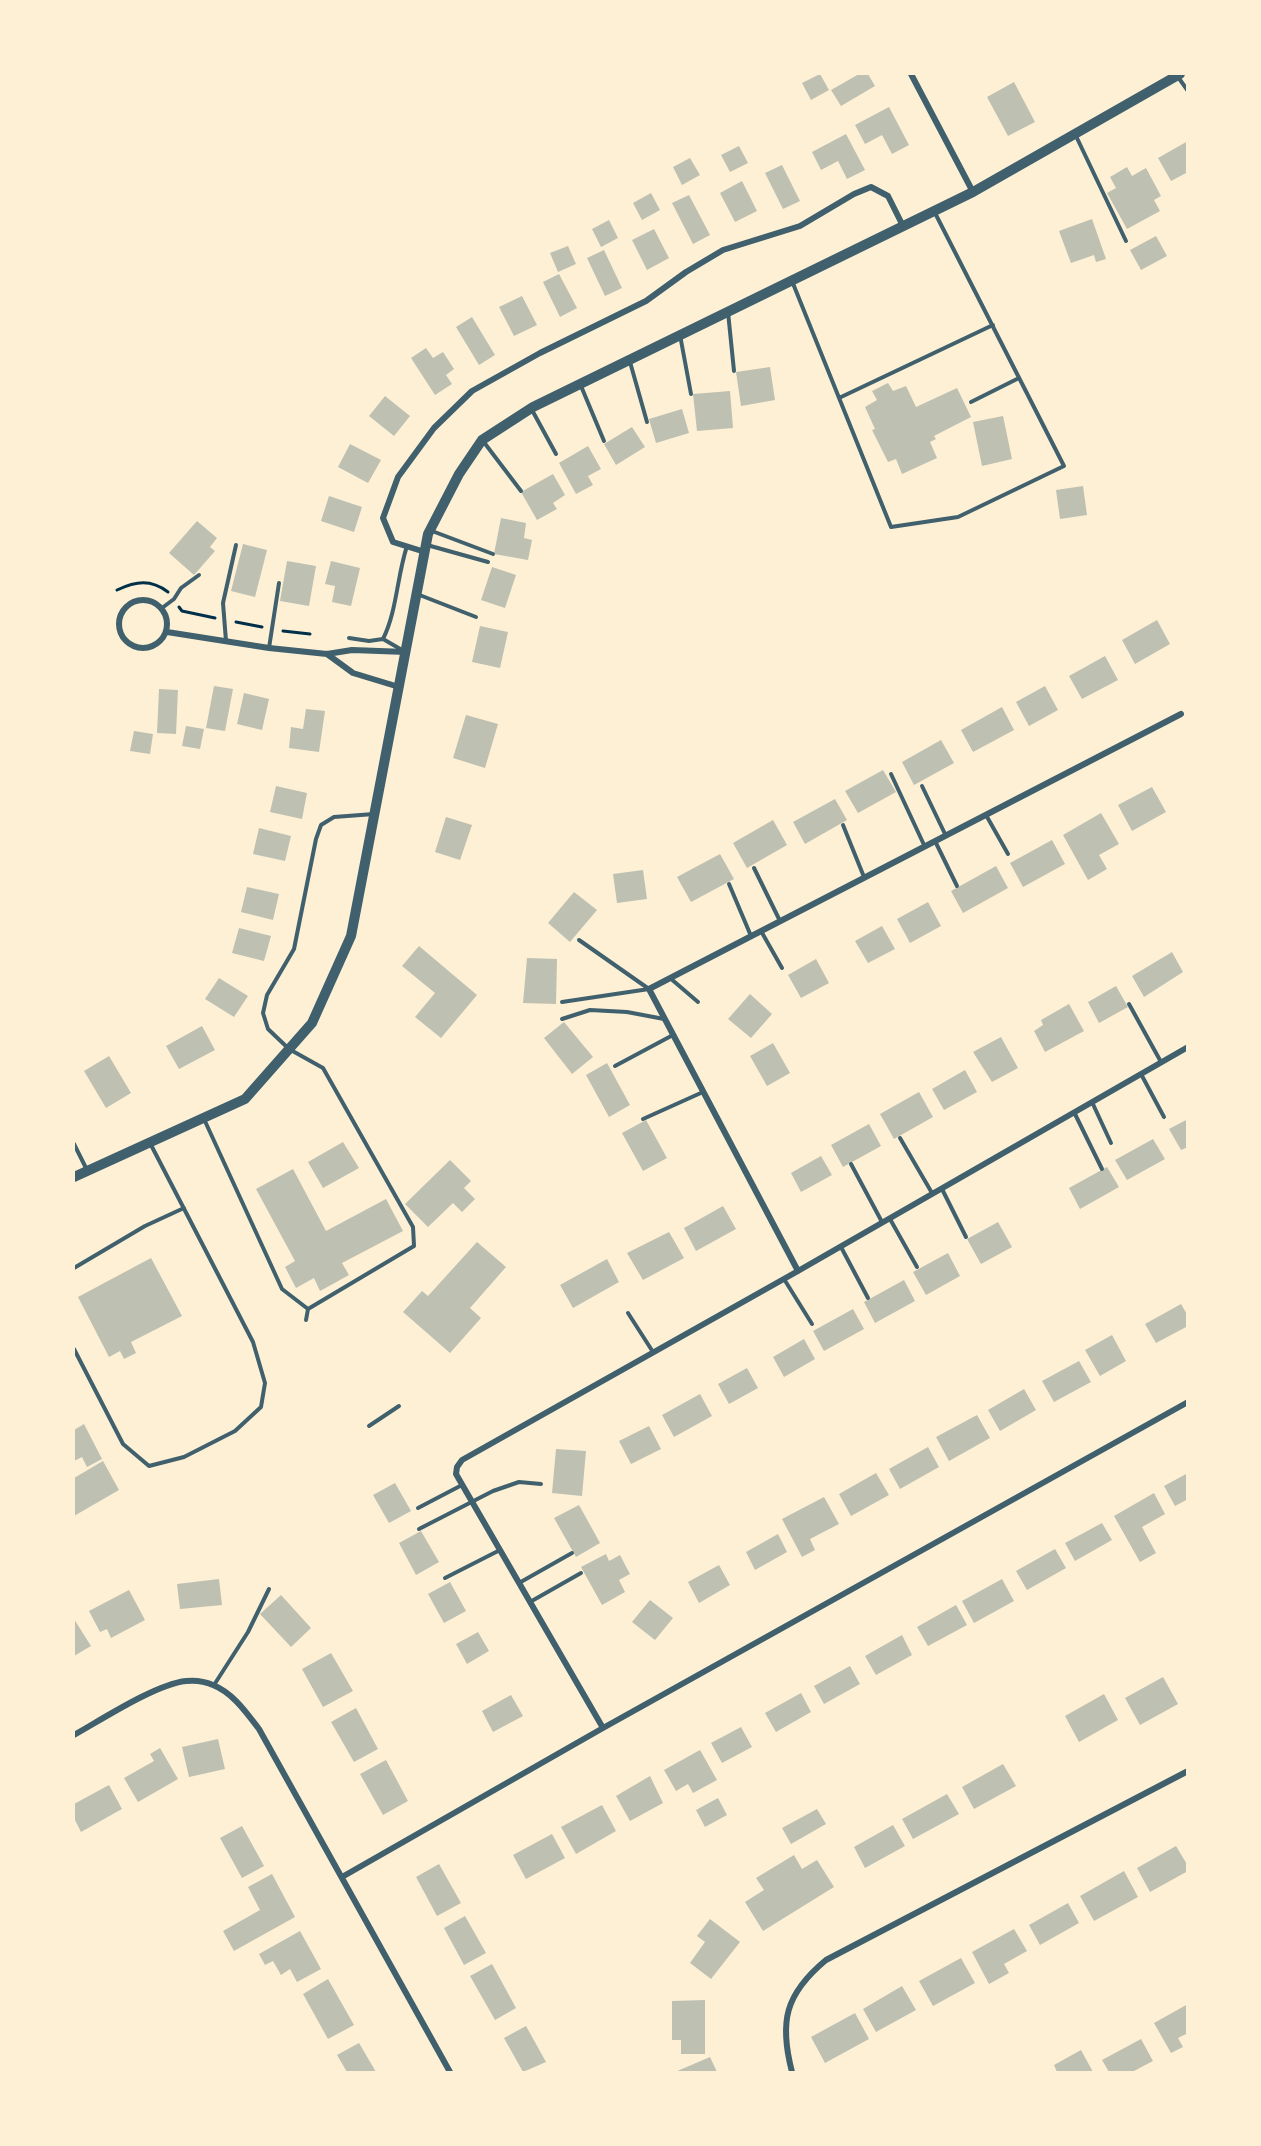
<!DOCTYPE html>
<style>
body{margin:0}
#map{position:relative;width:1261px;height:2146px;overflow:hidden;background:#fdf0d5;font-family:Quicksand,sans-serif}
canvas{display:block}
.frame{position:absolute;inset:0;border:75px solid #fdf0d5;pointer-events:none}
</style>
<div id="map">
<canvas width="1261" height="2146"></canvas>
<div class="frame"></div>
</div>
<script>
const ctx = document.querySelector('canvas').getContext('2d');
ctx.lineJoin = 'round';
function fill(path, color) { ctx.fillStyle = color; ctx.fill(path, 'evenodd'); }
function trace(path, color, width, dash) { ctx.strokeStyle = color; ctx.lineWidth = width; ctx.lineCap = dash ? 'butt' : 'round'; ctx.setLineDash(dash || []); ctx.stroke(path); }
fill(new Path2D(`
 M820 74 829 90 811 100 802 83Z
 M859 74H868L875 86 841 106 831 90Z
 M1014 82 1035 122 1008 136 987 97Z
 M889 107 909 145 892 154 882 135 865 144 855 125Z
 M846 134 865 170 847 179 838 161 821 170 812 152Z
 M1188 141V172L1171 181 1158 158Z
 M739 146 748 163 730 172 721 155Z
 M690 158 700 175 682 185 673 167Z
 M782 165 800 201 783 209 765 173Z
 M1127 167 1132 176 1146 168 1161 196 1154 200 1160 211 1127 229 1107 193 1116 188 1110 177Z
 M742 181 757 211 735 222 720 193Z
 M651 193 660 210 642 220 633 203Z
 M689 195 710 235 693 244 672 203Z
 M1092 219 1106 259 1096 262 1094 255 1071 263 1059 231Z
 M609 220 618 238 601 247 592 229Z
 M654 229 669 258 647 270 632 240Z
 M1156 236 1167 256 1141 270 1130 250Z
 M568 246 576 264 558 272 550 253Z
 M604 250 622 288 605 296 587 258Z
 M559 274 577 308 560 317 543 282Z
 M522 296 537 325 514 336 499 307Z
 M472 317 495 355 479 365 456 327Z
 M426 348 433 358 443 352 454 369 446 375 452 384 435 395 411 358Z
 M770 367 775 400 741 406 736 372Z
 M888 383 893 391 906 386 916 407 957 388 971 417 934 436 936 439 930 442 937 458 902 474 896 459 888 462 872 430 875 429 865 407 877 400 872 391Z
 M730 391 733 428 697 431 693 394Z
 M385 396 410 416 394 436 369 416Z
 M682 409 689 433 656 443 649 419Z
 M1003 416 1012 459 982 466 973 422Z
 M632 427 645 447 616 465 604 444Z
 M350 444 381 460 368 483 338 467Z
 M588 446 601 469 588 476 593 485 576 494 559 463Z
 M553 474 565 495 553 503 557 509 537 520 521 492Z
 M1083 486 1087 515 1060 519 1056 490Z
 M329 496 362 507 354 532 321 521Z
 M501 518 526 523 524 538 532 540 528 560 494 554Z
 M197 521 217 538 210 547 215 551 194 575 169 553Z
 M243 544 267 550 255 597 231 591Z
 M287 561 316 566 309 606 280 601Z
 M331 561 360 568 351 606 332 602 335 586 325 584Z
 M492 567 516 575 505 608 481 600Z
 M1157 620 1170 644 1135 664 1122 640Z
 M480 626 508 632 500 668 472 662Z
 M1105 656 1118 680 1082 699 1069 676Z
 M214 686 233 689 225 731 206 728Z
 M1045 686 1058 710 1029 726 1016 702Z
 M159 689 178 690 176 734 157 733Z
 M244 693 269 699 262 730 237 724Z
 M1002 707 1014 730 973 752 961 730Z
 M306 709 325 711 319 752 289 748 291 727 303 729Z
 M466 715 498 724 485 768 453 758Z
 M186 726 204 729 200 749 182 746Z
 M134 731 153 734 150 754 130 751Z
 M941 740 954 763 914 785 902 762Z
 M883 770 896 792 858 813 845 791Z
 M276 786 307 793 302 819 270 812Z
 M1152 787 1166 812 1132 831 1118 805Z
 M835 799 847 820 805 844 793 822Z
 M1101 813 1119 844 1099 855 1107 869 1088 880 1063 835Z
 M446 817 472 825 460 860 435 852Z
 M773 820 787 845 747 868 733 843Z
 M259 828 291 836 285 861 253 854Z
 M1052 840 1065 864 1023 887 1010 863Z
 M720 854 734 879 691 902 677 877Z
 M996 866 1008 888 963 913 951 891Z
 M643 870 647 899 617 903 613 874Z
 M247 887 279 894 273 920 241 912Z
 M574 892 597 910 570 942 548 923Z
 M928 902 941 926 910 943 897 919Z
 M882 926 895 949 868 963 855 941Z
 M239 928 271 936 264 961 232 953Z
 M419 946 477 995 441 1038 415 1017 435 993 402 966Z
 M1172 952 1183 972 1144 997 1132 976Z
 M527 958 557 959 556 1004 523 1003Z
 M816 959 829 983 801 998 788 975Z
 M219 978 248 996 234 1017 205 999Z
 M1116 986 1128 1007 1099 1023 1088 1002Z
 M750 994 772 1014 751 1038 728 1019Z
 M1069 1004 1084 1031 1045 1052 1034 1031 1043 1025 1041 1020Z
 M564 1022 593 1057 572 1074 544 1038Z
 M202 1026 215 1050 179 1069 166 1046Z
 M1001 1037 1018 1068 992 1082 973 1052Z
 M773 1043 790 1073 767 1086 750 1056Z
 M109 1056 131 1093 106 1108 84 1071Z
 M607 1063 630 1105 609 1117 586 1075Z
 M965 1070 977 1092 944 1110 932 1089Z
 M919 1092 933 1117 894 1139 880 1114Z
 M1188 1119V1147L1181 1150 1169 1129Z
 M646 1120 667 1158 643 1171 622 1133Z
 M869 1124 881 1146 843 1167 831 1145Z
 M1153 1139 1165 1159 1127 1180 1115 1160Z
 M343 1142 359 1168 323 1188 308 1162Z
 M821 1156 832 1175 801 1192 791 1173Z
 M450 1160 471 1181 464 1188 475 1199 462 1212 453 1203 428 1227 405 1204Z
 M1107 1167 1119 1187 1080 1209 1069 1188Z
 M293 1169 326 1231 386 1199 403 1231 342 1263 349 1275 320 1291 314 1278 296 1288 285 1267 295 1261 256 1189Z
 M723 1206 736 1229 696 1251 684 1228Z
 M998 1222 1012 1247 981 1264 967 1239Z
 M669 1232 684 1258 643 1280 627 1253Z
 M477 1242 506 1267 470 1308 481 1318 450 1353 403 1312 422 1291 428 1296Z
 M948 1253 960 1276 926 1295 913 1272Z
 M151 1258 182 1316 131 1342 136 1353 124 1359 120 1351 109 1357 78 1297Z
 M607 1259 619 1282 573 1308 560 1285Z
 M904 1280 915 1301 875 1323 864 1302Z
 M1181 1304 1188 1316V1326L1156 1343 1145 1324Z
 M853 1309 864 1329 824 1351 813 1331Z
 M1112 1335 1126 1361 1100 1376 1085 1350Z
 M804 1339 815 1359 784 1377 773 1357Z
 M1079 1361 1091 1382 1054 1402 1042 1381Z
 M747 1368 758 1388 729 1404 718 1384Z
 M1024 1389 1036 1410 1000 1431 988 1410Z
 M700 1394 712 1416 674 1437 662 1415Z
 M977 1415 990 1438 949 1461 936 1437Z
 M84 1424 102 1459 87 1467 82 1457 74 1461V1430Z
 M649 1426 661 1449 631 1464 619 1441Z
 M928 1447 939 1467 900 1489 889 1469Z
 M556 1449 586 1451 582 1496 552 1493Z
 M103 1461 119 1490 74 1516V1478Z
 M876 1473 889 1495 851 1516 839 1494Z
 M1188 1473V1499L1175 1506 1164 1486Z
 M395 1483 411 1511 389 1523 373 1495Z
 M1154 1493 1165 1514 1142 1527 1156 1553 1140 1562 1114 1516Z
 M824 1497 839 1524 810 1539 815 1550 802 1557 782 1519Z
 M579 1505 600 1543 576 1557 554 1518Z
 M1102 1523 1112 1540 1075 1561 1065 1543Z
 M421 1531 439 1562 416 1575 399 1543Z
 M778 1534 787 1552 755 1570 746 1552Z
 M1055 1549 1066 1568 1027 1590 1016 1571Z
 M606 1554 609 1561 620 1555 630 1574 619 1580 625 1592 602 1605 581 1567Z
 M719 1565 730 1585 699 1603 688 1582Z
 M219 1579 222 1605 180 1609 177 1584Z
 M1002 1579 1014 1601 974 1623 962 1601Z
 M450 1582 466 1611 444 1623 428 1594Z
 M129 1590 145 1620 111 1638 107 1629 100 1632 89 1611Z
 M281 1595 311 1628 291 1647 260 1614Z
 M650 1600 673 1618 655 1640 632 1622Z
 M956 1605 967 1625 928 1646 917 1627Z
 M74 1619 91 1646 74 1656Z
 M478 1632 489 1651 467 1664 456 1644Z
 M902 1635 912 1655 876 1675 865 1656Z
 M331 1653 353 1691 323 1707 302 1669Z
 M850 1666 860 1684 824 1704 814 1686Z
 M1163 1677 1178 1704 1140 1725 1125 1698Z
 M801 1693 811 1712 776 1732 765 1713Z
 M1104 1694 1118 1720 1079 1742 1065 1716Z
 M511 1695 523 1716 493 1732 482 1711Z
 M356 1708 378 1749 354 1762 331 1722Z
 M741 1727 752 1747 722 1763 711 1743Z
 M218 1739 225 1769 189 1777 182 1747Z
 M160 1748 178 1779 138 1802 124 1778 154 1761 150 1754Z
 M700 1750 717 1780 693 1793 688 1784 676 1791 664 1770Z
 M386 1760 408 1801 383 1815 360 1774Z
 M1003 1764 1016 1786 974 1809 962 1787Z
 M650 1776 663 1803 630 1821 616 1796Z
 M109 1785 122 1809 81 1832 74 1818V1804Z
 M947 1794 959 1814 913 1839 902 1819Z
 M718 1798 727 1815 705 1827 696 1810Z
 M602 1805 616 1831 576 1854 561 1827Z
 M817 1809 826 1824 791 1844 782 1828Z
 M893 1825 905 1846 865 1868 854 1847Z
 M242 1826 264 1866 242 1878 220 1838Z
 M552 1834 565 1858 526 1879 513 1855Z
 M1176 1846 1188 1866V1871L1150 1892 1137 1868Z
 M794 1855 802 1869 817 1860 834 1887 763 1931 745 1902 764 1890 756 1878Z
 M439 1864 461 1903 437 1916 416 1877Z
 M1124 1871 1138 1897 1094 1921 1080 1896Z
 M272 1874 295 1917 234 1951 223 1931 260 1910 248 1887Z
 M1068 1903 1079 1923 1040 1945 1029 1925Z
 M465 1916 486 1953 464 1965 444 1928Z
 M710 1919 740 1942 711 1979 690 1963 705 1942 697 1936Z
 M1014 1929 1027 1951 1004 1964 1009 1973 989 1984 972 1952Z
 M300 1931 321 1969 297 1982 290 1969 281 1975 273 1961 265 1965 259 1954Z
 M961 1958 975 1983 933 2006 919 1981Z
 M492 1964 516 2008 495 2020 470 1976Z
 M328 1979 354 2025 328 2039 303 1994Z
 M902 1986 916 2010 876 2032 863 2009Z
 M705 2000V2054H681V2040H672V2001Z
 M1188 2004V2033L1178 2038 1183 2047 1171 2053 1154 2023Z
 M855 2013 869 2039 825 2063 811 2037Z
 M526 2026 546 2062 523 2072 504 2038Z
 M1141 2039 1153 2061 1132 2072H1109L1102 2060Z
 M359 2043 376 2072H347L337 2055Z
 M1081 2050 1093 2072H1057L1054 2065Z
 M710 2057 717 2072H675Z`), '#bec0b2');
trace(new Path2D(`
 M117 590C136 581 151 579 168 592
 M179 607 182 611 215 618
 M236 622 262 627
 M283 631 310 634`), '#003049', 3);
trace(new Path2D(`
 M1178 77 1188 91
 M1076 136 1126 241
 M792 281 891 527 958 517 1064 466 934 211
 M728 312 734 371
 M680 335 691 394
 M630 362 647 422
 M581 386 604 441
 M839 398 993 325
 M971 402 1019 378
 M532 410 556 454
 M483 441 521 491
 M432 531 493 554
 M427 545 488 562
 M417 594 476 617
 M162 608 174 599 181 588 199 575
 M349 638 369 641 383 639 402 650
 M383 639C397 611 397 576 407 546
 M226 641 223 603 236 545
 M269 648 279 583
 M891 774 925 847
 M922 786 946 836
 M986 815 1008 854
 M843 825 864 877
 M935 841 957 886
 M754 868 780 921
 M729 884 751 936
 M761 931 782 968
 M579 940 649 989
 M670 978 698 1002
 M562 1002 649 989
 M1129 1004 1161 1062
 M562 1019 590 1010 627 1012 664 1019
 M615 1066 673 1035
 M1141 1074 1164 1117
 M1092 1102 1111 1143
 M1074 1112 1102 1169
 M204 1119 282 1289 308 1309 414 1246 413 1227 323 1068 289 1049 268 1029 263 1013 267 995 294 949 316 839 321 825 334 817 374 814
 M643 1119 703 1092
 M900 1138 932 1193
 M74 1144 87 1170
 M851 1164 882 1222
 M942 1189 966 1237
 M890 1219 917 1267
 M841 1247 868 1298
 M74 1268 145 1226 184 1208
 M784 1279 812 1324
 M628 1313 653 1352
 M306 1320 308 1309
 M74 1349 123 1444 149 1466 184 1457 235 1431 261 1407 265 1383 253 1342 150 1143
 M369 1426 399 1406
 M418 1508 462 1485
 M419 1529 493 1491 519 1482 541 1484
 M445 1578 500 1550
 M519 1583 572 1553
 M530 1602 581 1573
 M214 1685 248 1632 269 1589`), '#3f606c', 4);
trace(new Path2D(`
 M911 74 973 192
 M425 552 393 542 383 518 398 477 434 428 472 391 540 353 646 301 686 272 723 250 800 226 854 194 871 187 888 196 903 226
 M119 624a24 24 0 1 1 48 0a24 24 0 1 1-48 0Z
 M167 632 269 648 327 654 352 650 406 652
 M327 654 353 673 399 687
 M798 1271 649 989 1181 714
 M603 1728 456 1474 457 1467 462 1460 798 1271 1188 1047
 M74 1735C101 1720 156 1684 186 1681 195 1680 204 1681 213 1685 233 1693 246 1712 259 1729L450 2072
 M342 1877 603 1728 1188 1402
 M792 2072C779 2022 785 1994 826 1960L1188 1771`), '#3f606c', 6);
trace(new Path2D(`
 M74 1177 245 1099 312 1023 351 936 428 534 459 474 482 440 533 407 973 192 1180 74`), '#3f606c', 10);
</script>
